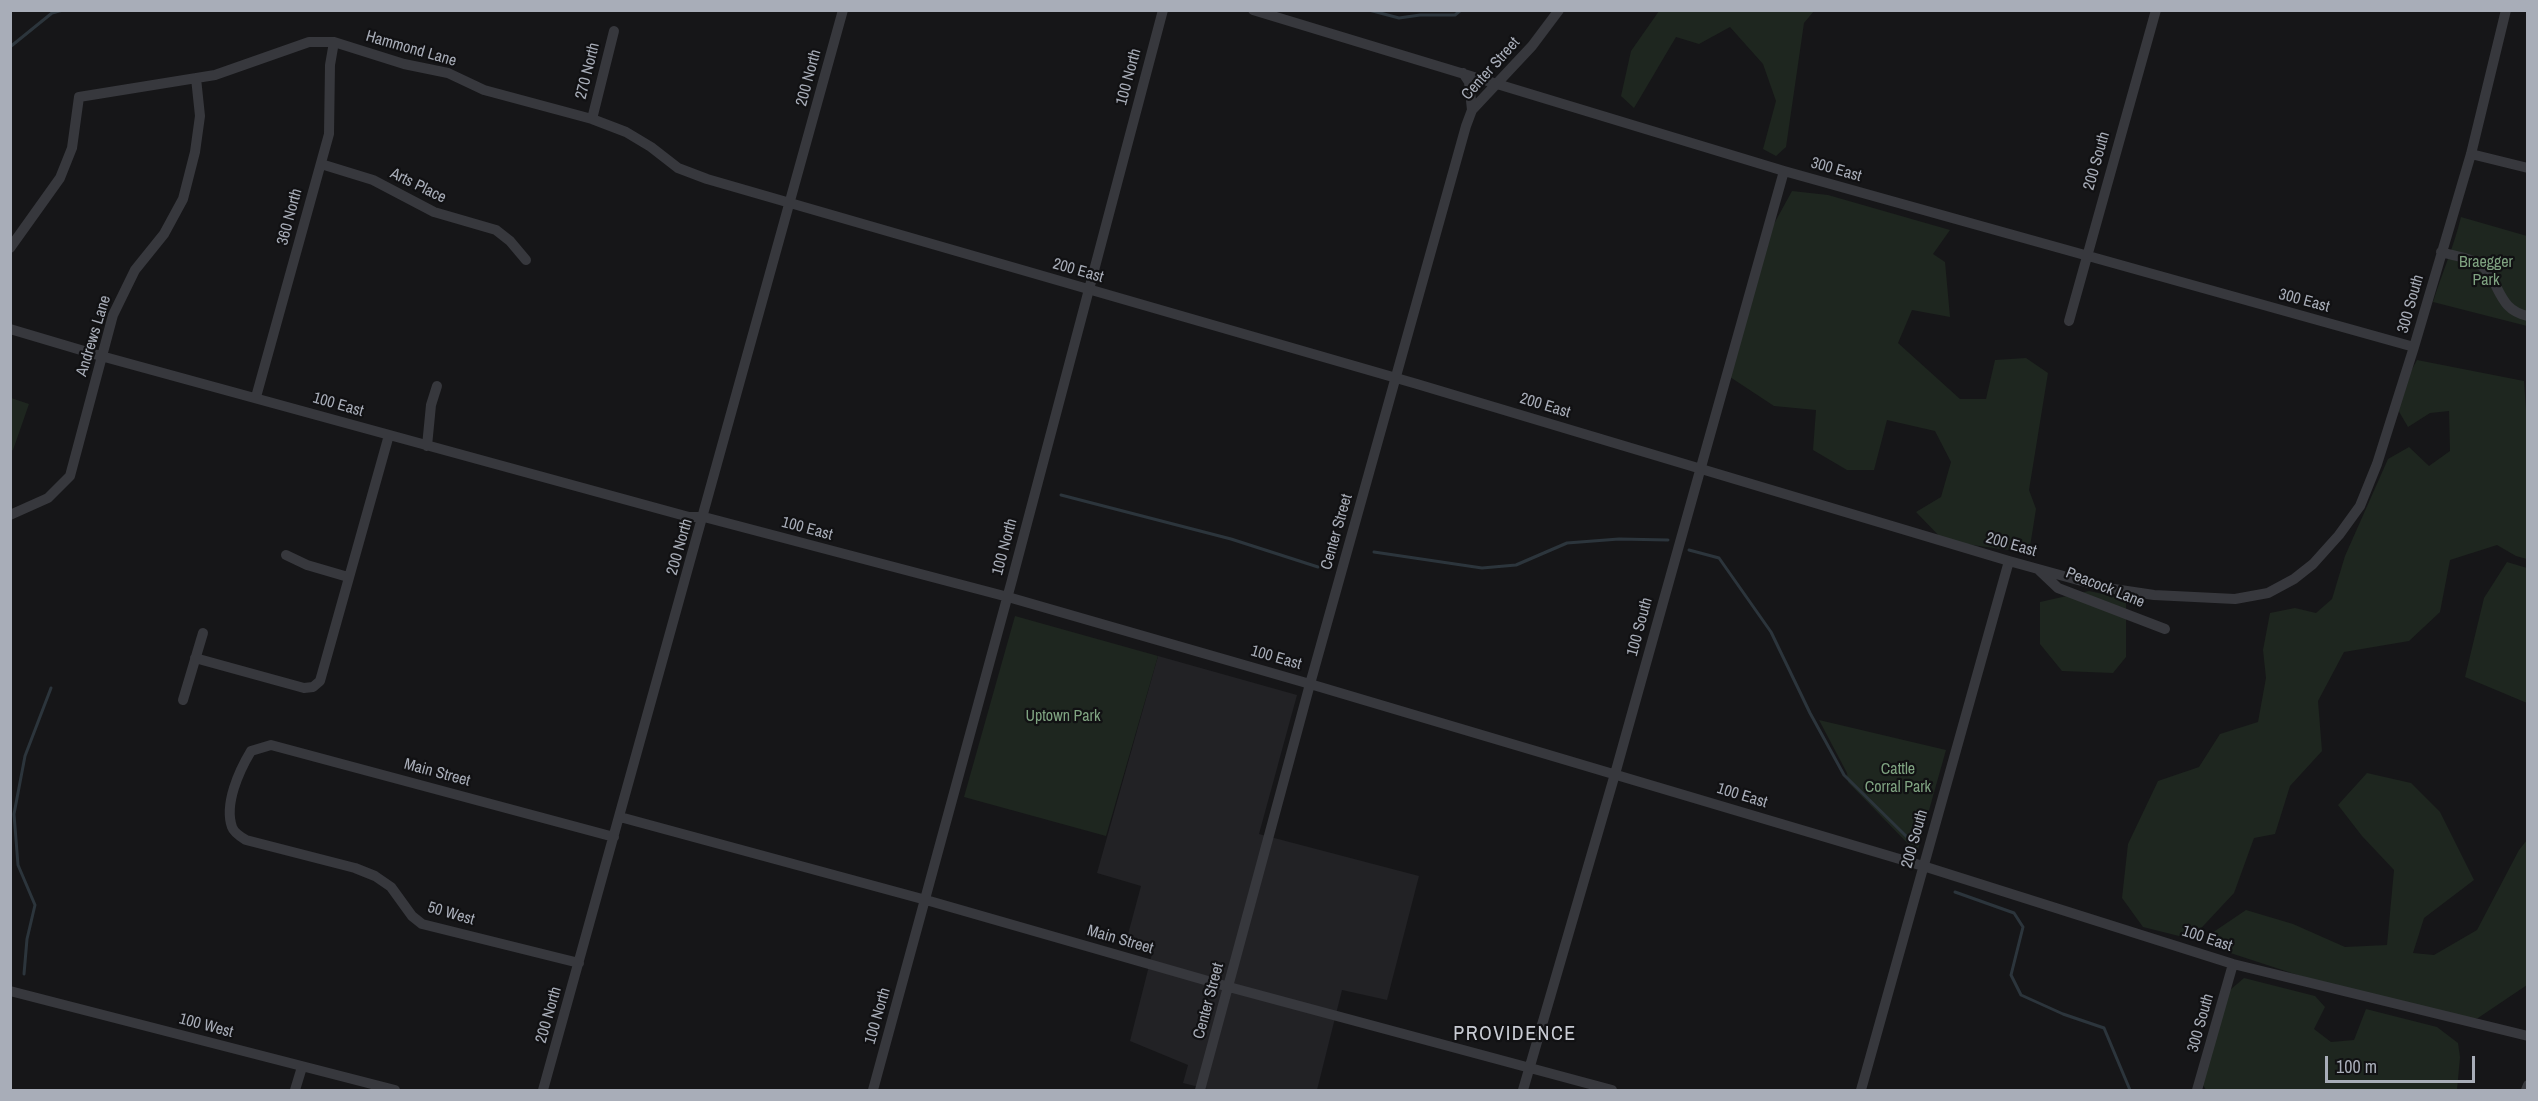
<!DOCTYPE html>
<style>
body{margin:0}
#map{position:relative;width:2538px;height:1101px;overflow:hidden;background:#161618;font-family:"Archivo Narrow",sans-serif}
canvas{display:block}
.frame{position:absolute;inset:0;border:12px solid #a8adb8;pointer-events:none}
.scale{position:absolute;left:2325px;top:1056px;width:150px;height:27px;box-sizing:border-box;border:3px solid #a8adb8;border-top:0;padding-left:8px;font-size:18px;line-height:21px;white-space:nowrap;color:#a8adb8;-webkit-text-stroke:4px #111113;paint-order:stroke}
</style>
<div id="map">
<canvas width="2538" height="1101"></canvas>
<div class="frame"></div>
<div class="scale">100 m</div>
</div>
<script>
const ctx = document.querySelector('canvas').getContext('2d');
ctx.lineJoin = 'round';
function fill(path, color) { ctx.fillStyle = color; ctx.fill(path, 'evenodd'); }
function trace(path, color, width, dash) { ctx.strokeStyle = color; ctx.lineWidth = width; ctx.lineCap = dash ? 'butt' : 'round'; ctx.setLineDash(dash || []); ctx.stroke(path); }
function label(font, color, halo, rows, align = 'center') {
  ctx.font = font + ' "Archivo Narrow",sans-serif'; ctx.lineWidth = 4.5; ctx.setLineDash([]); ctx.textBaseline = 'middle'; ctx.strokeStyle = halo; ctx.fillStyle = color; for (const [text, x, y, turn = 0] of rows) {
    ctx.save(); ctx.translate(x, y); ctx.rotate((+turn || 0) * Math.PI / 180); ctx.textAlign = isNaN(turn) ? turn : align; if (halo) ctx.strokeText(text, 0, 0); ctx.fillText(text, 0, 0); ctx.restore();
  }
}
fill(new Path2D(`
 M1158 656 1297 695 1259 834 1419 876 1387 1000 1342 990 1317 1090H1211L1183 1083 1188 1065 1130 1041 1154 946 1127 938 1141 886 1097 873Z`), '#222225');
fill(new Path2D(`
 M1659 11H1814L1804 23 1786 147 1776 156 1763 149 1776 101 1763 64 1730 27 1699 44 1676 37 1634 108 1621 96 1631 51Z
 M1792 191 1828 195 1950 230 1933 254 1945 262 1950 317 1912 310 1898 343 1960 399H1986L1995 360 2026 358 2048 373 2029 490 2036 509 2029 553 1944 541 1916 512 1941 497 1951 462 1935 431 1887 420 1874 470H1847L1813 450 1816 410 1774 406 1730 377 1769 233Z
 M2461 217 2527 236V326L2433 302C2442 273 2454 246 2461 217Z
 M2417 360 2524 381 2528 438 2527 559 2516 556 2497 545 2450 560 2440 612 2409 641 2344 652 2318 701 2322 751 2290 786 2275 834 2254 838 2234 893 2191 939 2143 927 2122 898 2128 844 2158 781 2199 767 2220 734 2258 722 2266 678 2263 650 2270 613 2295 608 2316 613 2332 599 2345 556 2388 459 2409 447 2429 466 2450 451 2449 411 2430 413 2408 427 2394 403Z
 M11 398 29 404 13 450 11 451Z
 M2507 562 2527 568V703L2465 677 2484 598Z
 M2089 591 2126 599V657L2113 673 2062 671 2040 644V602Z
 M1015 616 1158 656 1106 836 964 797Z
 M1819 720 1946 750 1917 853 1848 782 1847 773Z
 M2367 773 2411 783 2440 812 2474 880 2424 918 2413 953 2434 955 2477 930 2519 850 2527 840V985L2478 1018H2450L2374 1000 2206 945 2209 935 2246 910 2293 924 2345 947 2387 945 2394 870 2362 836 2338 805Z
 M2244 978 2315 996 2325 1007 2314 1029 2331 1042 2354 1040 2366 1009 2437 1027 2458 1043 2460 1057 2457 1090H2206L2201 1082 2230 990Z`), '#1e261f');
trace(new Path2D(`
 M1369 10 1399 18 1420 15H1455L1461 10
 M10 47 52 13 63 10
 M1061 495 1231 539 1318 567
 M1689 550 1719 558 1771 632 1810 713 1844 775 1908 838
 M1374 552 1482 568 1516 565 1567 543 1619 539 1668 540
 M1955 892 2014 913 2023 927 2011 975 2021 995 2063 1014 2104 1028 2130 1090
 M24 974 27 939 35 905 18 865 14 814 25 756 51 688`), '#2c353c', 3);
trace(new Path2D(`
 M1253 10 1784 171 2414 347
 M1463 73 1469 82 1472 110
 M592 119 614 31
 M2471 154 2528 168
 M321 164 373 180 434 212 496 230 510 241 526 260
 M10 248 60 178 72 148 79 97 215 75 309 42H334L404 64 448 73 484 90 592 119 626 132 651 147 678 168 707 179 1417 384 2009 561 2107 588 2154 595 2235 599 2268 593 2294 579 2313 564 2339 535 2360 506 2377 464 2414 347 2471 154 2506 10
 M2441 252C2454 256 2475 258 2485 269 2501 287 2499 310 2528 316
 M2069 321 2156 10
 M10 329 101 356 689 517H704L1008 597 1310 684 1923 866 2233 964 2528 1036
 M256 397 329 134 330 65 334 42
 M427 446 431 405 437 386
 M10 515 48 498 70 476 113 315 135 270 164 234 183 199 195 152 200 116 196 78
 M286 555 307 565 348 577
 M2039 570 2058 588 2165 629
 M195 658 304 688 313 687 320 681 389 435
 M183 700 203 633
 M620 817 926 900 1229 987 1612 1090
 M579 963 422 924 412 916 391 887 375 876 355 868 246 840C241 837 234 833 232 827 224 804 239 771 251 751L271 745 614 837
 M10 991 395 1090
 M295 1090 302 1067
 M543 1090C644 731 744 371 843 10
 M873 1090 1012 580 1163 10
 M1200 1090 1310 684 1466 126 1472 110 1532 46 1559 10
 M1523 1090 1615 774 1784 171
 M1861 1090 2009 561
 M2197 1090 2233 964
 M2526 1090 2528 1085`), '#37383d', 10);
label('16px', '#a8adb8', '#111113', [
 ["Hammond Lane",411,49,16],
 ["Center Street",1491,69,-48],
 ["270 North",588,71,-76],
 ["100 North",1129,77,-75],
 ["200 North",809,78,-75],
 ["200 South",2097,161,-74],
 ["300 East",1836,170,16],
 ["Arts Place",418,186,26],
 ["360 North",290,217,-75],
 ["200 East",1078,271,16],
 ["300 East",2304,301,15],
 ["300 South",2411,304,-74],
 ["Andrews Lane",94,336,-73],
 ["100 East",338,405,16],
 ["200 East",1545,406,17],
 ["100 East",807,529,15],
 ["Center Street",1337,532,-74],
 ["200 East",2011,545,16],
 ["200 North",680,547,-74],
 ["100 North",1005,547,-75],
 ["Peacock Lane",2105,588,22],
 ["100 South",1640,627,-75],
 ["100 East",1276,658,16],
 ["Main Street",437,773,15],
 ["100 East",1742,796,17],
 ["200 South",1915,839,-74],
 ["50 West",451,914,16],
 ["100 East",2207,939,18],
 ["Main Street",1120,940,16],
 ["Center Street",1209,1001,-75],
 ["200 North",549,1015,-74],
 ["100 North",878,1016,-74],
 ["300 South",2201,1023,-74],
 ["100 West",206,1026,15]
]);
label('16px', '#7fa381', '#111113', [
 ["Braegger",2486,263],
 ["Park",2486,281],
 ["Uptown Park",1063,717],
 ["Cattle",1898,770],
 ["Corral Park",1898,788]
]);
ctx.letterSpacing = '1.5px';
label('20px', '#c9ccd4', '#111113', [
 ["PROVIDENCE",1515,1035]
]);
ctx.letterSpacing = '0px';
</script>
